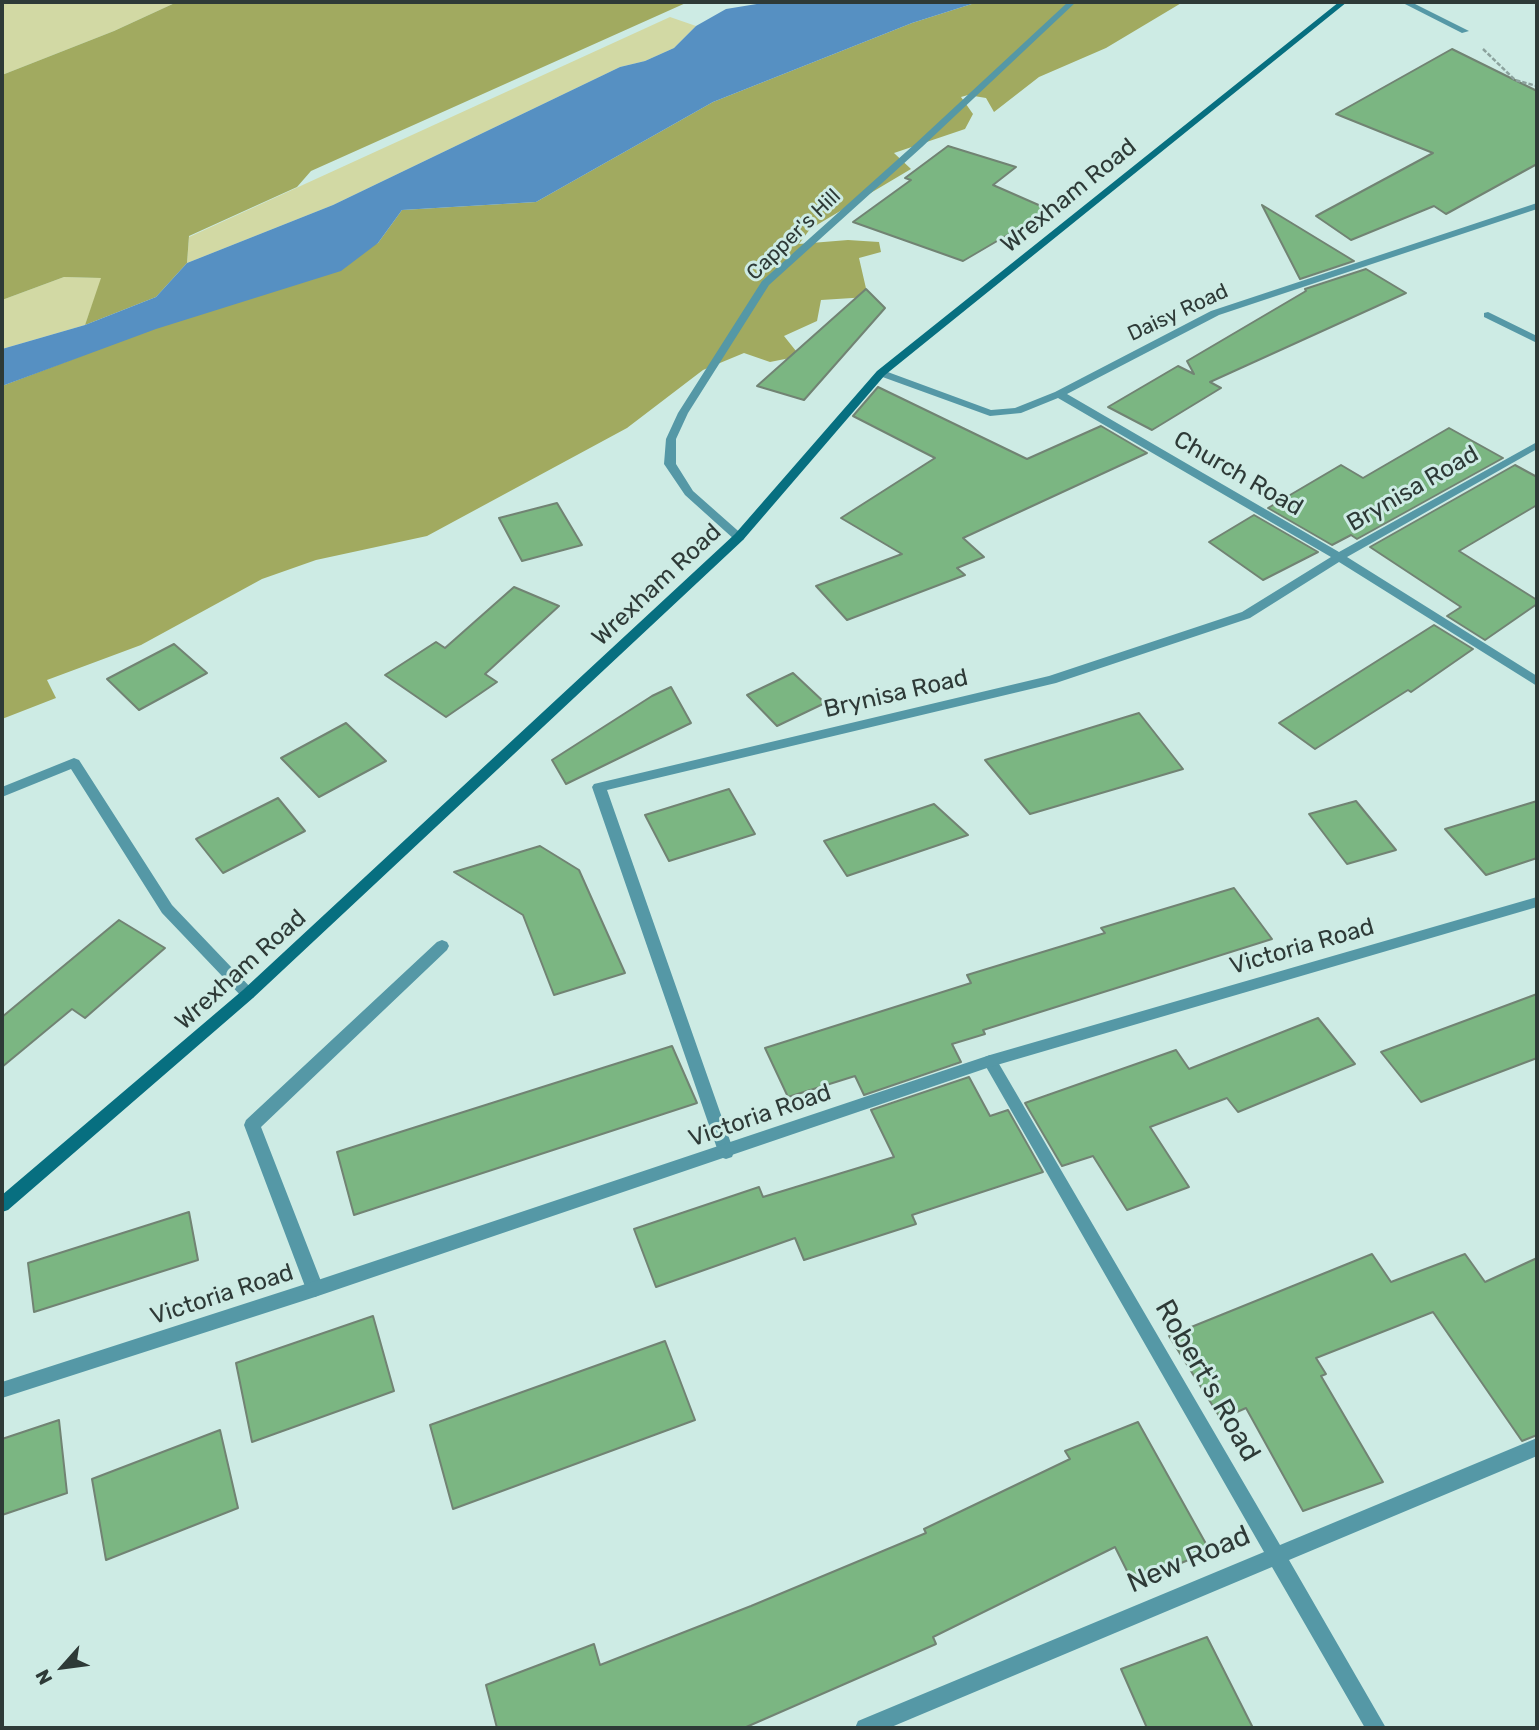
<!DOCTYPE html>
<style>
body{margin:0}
#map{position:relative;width:1539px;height:1730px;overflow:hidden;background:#cdebe4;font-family:Rubik,sans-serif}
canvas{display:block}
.frame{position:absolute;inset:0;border:4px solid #2e3a37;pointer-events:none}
.north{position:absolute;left:28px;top:1632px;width:70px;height:70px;-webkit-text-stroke:5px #cdebe4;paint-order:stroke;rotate:242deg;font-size:19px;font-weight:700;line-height:28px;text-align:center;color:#2e3a37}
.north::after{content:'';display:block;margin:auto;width:24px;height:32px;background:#2e3a37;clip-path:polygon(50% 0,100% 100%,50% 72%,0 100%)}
</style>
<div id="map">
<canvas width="1539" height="1730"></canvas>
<div class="frame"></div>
<div class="north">N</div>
</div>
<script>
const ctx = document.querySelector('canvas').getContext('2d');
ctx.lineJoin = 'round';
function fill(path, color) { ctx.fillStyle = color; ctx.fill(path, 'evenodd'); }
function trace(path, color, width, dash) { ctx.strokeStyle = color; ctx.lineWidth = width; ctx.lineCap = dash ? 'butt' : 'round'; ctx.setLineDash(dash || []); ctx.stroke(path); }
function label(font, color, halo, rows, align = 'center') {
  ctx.font = font + ' Rubik,sans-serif'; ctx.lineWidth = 6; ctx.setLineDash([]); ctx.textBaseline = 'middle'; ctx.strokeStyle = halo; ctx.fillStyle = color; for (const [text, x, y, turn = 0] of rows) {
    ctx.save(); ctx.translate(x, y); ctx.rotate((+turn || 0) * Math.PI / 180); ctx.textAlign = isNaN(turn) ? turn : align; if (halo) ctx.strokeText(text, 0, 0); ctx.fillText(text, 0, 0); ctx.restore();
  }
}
fill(new Path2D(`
 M2 2H177L114 31 2 75Z
 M670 17 696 26 674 48 645 61 620 67 333 205 187 263 189 237Z
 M64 277 102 278 85 325 2 349V300Z`), '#d2d9a4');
fill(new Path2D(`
 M177 2H688L311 171 297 187 189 236 187 263 156 297 85 325 101 278 64 277 2 300V75L114 31Z
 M978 2H1183L1106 48 1039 77 994 112 986 98 968 95 961 97 973 114 965 129 894 153 911 169 810 229 799 244 848 240 879 242 881 252 859 258 868 297 821 300 817 321 784 336 800 356 770 362 744 353 703 370 627 428 427 536 316 560 262 579 141 645 47 680 56 698 2 719V386L378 243 402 210 536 202 713 102 912 23Z`), '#a1aa60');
fill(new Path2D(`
 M769 2H978L912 23 713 102 536 202 402 210 378 243 341 271 156 329 2 386V349L85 325 156 297 187 263 333 205 620 67 645 61 674 48 696 26 726 9Z`), '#5690c2');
const building = new Path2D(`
 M1452 49 1537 91V164L1446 214 1434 206 1351 240 1316 216 1433 153 1336 114Z
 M948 146 1016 167 993 185 1050 210 963 261 853 222 911 180 905 178Z
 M1262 205 1354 261 1300 279Z
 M1366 269 1406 293 1210 382 1221 388 1152 430 1108 407 1178 366 1194 374 1187 361 1306 291 1305 289Z
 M866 289 885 308 804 400 757 386Z
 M878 387 1027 459 1101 426 1147 453 963 538 984 557 957 568 965 575 847 620 816 586 902 554 841 518 935 458 853 416Z
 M1449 428 1503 458 1357 539 1351 535 1332 545 1268 508 1341 465 1363 478Z
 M1515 465 1537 477V505L1459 551 1537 600V604L1485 640 1447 616 1461 607 1370 547Z
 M557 503 582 545 522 561 499 518Z
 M1254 515 1318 552 1263 580 1209 542Z
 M514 587 559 606 485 674 497 682 446 717 385 675 436 642 445 648Z
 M1434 625 1473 649 1411 692 1408 690 1315 749 1279 723Z
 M174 644 207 673 139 710 107 679Z
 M793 673 825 703 777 726 747 695Z
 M671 687 691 723 566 784 552 760 652 696Z
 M1139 713 1183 769 1030 814 985 760Z
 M346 723 386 761 319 797 281 758Z
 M729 789 755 834 669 861 645 815Z
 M278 798 305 831 223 873 196 839Z
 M1356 801 1396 850 1347 864 1309 814Z
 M1537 801V858L1486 875 1445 829Z
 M934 804 968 835 847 876 824 841Z
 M540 846 579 870 625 973 554 995 523 915 454 872Z
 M1234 888 1272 939 983 1030 985 1034 952 1044 961 1062 864 1095 855 1076 788 1097 765 1048 971 983 967 975 1105 933 1101 928Z
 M119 920 165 948 85 1018 72 1009 2 1067V1017Z
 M1537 994V1058L1421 1102 1381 1052Z
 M1318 1018 1355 1064 1238 1112 1227 1098 1150 1127 1189 1187 1127 1210 1093 1156 1062 1166 1025 1103 1176 1050 1189 1069Z
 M672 1046 697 1103 354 1215 337 1152Z
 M969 1077 990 1116 1008 1110 1043 1172 912 1215 916 1224 804 1260 795 1238 656 1287 634 1229 759 1187 763 1197 894 1157 871 1110Z
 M189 1212 198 1260 34 1312 28 1263Z
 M1372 1254 1391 1282 1465 1254 1485 1282 1537 1258V1435L1522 1441 1433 1312 1316 1358 1326 1374 1321 1376 1383 1482 1303 1511 1246 1408 1221 1419 1169 1336Z
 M373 1316 394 1391 252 1442 236 1363Z
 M665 1341 695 1420 453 1509 430 1425Z
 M59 1420 67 1493 2 1515V1439Z
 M1138 1422 1210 1551 1133 1583 1115 1547 933 1637 936 1644 744 1728H497L486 1685 594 1644 600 1665 751 1606 926 1533 924 1529 1070 1459 1065 1451Z
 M220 1430 238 1508 106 1560 92 1479Z
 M1207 1637 1253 1728H1147L1121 1669Z`);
fill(building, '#7bb682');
trace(building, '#718373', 2);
trace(new Path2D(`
 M1483 49 1515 80 1537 86`), '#8ca29d', 2.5, [4.5, 2]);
fill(new Path2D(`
 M74 758 79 760 172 905 253 990 255 994 253 998H243L162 913 71 769 2 797V787Z
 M442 940 447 942 449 946 447 950 261 1127 324 1289 321 1294 315 1297 309 1294 306 1289 244 1125 246 1120 437 942Z`), '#5598a6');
fill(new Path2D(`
 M1068 2H1076L922 147 769 285 688 413 676 439V464L693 491 745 537 743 540H735L685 495 664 464 666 439 678 413 762 281 916 143Z
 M1401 2H1411L1469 31 1462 33Z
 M1537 203V209L1219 315 1067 394 1339 552 1537 442V449L1347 557 1537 676V686L1339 562 1250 618 1056 683 607 790 734 1152 732 1157 726 1159 720 1157 592 787 594 784 1049 676 1242 612 1331 557 1058 398 1021 413 990 416 877 375V371H885L991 410 1015 408 1055 392 1211 311Z
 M1488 312 1537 336V343L1484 317V313Z
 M990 1055 995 1057 1280 1545 1537 1438V1456L1289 1560 1386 1728H1365L1272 1567 889 1728H855L858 1721 1264 1552 985 1065 982 1061 985 1057Z`), '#5598a6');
fill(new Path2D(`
 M1537 897V907L990 1067 315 1297 2 1398V1382L315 1281 990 1055Z`), '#5598a6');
fill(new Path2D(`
 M1339 2H1347L885 375 743 540 253 998 8 1210 2 1212V1195L243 990 735 534 877 371Z`), '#076f80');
label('21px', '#2e3a37', '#cdebe4', [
 ["Capper's Hill",794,235,-44],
 ["Daisy Road",1178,313,-25]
]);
label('24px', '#2e3a37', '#cdebe4', [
 ["Wrexham Road",1069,196,-39],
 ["Church Road",1238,474,30],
 ["Brynisa Road",1413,489,-30],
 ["Wrexham Road",657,585,-43],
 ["Brynisa Road",896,694,-13],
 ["Victoria Road",1302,947,-16],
 ["Wrexham Road",241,970,-42],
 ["Victoria Road",760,1116,-19],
 ["Victoria Road",222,1295,-18]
]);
label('28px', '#2e3a37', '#cdebe4', [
 ["Robert's Road",1207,1381,60],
 ["New Road",1189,1560,-23]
]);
</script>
